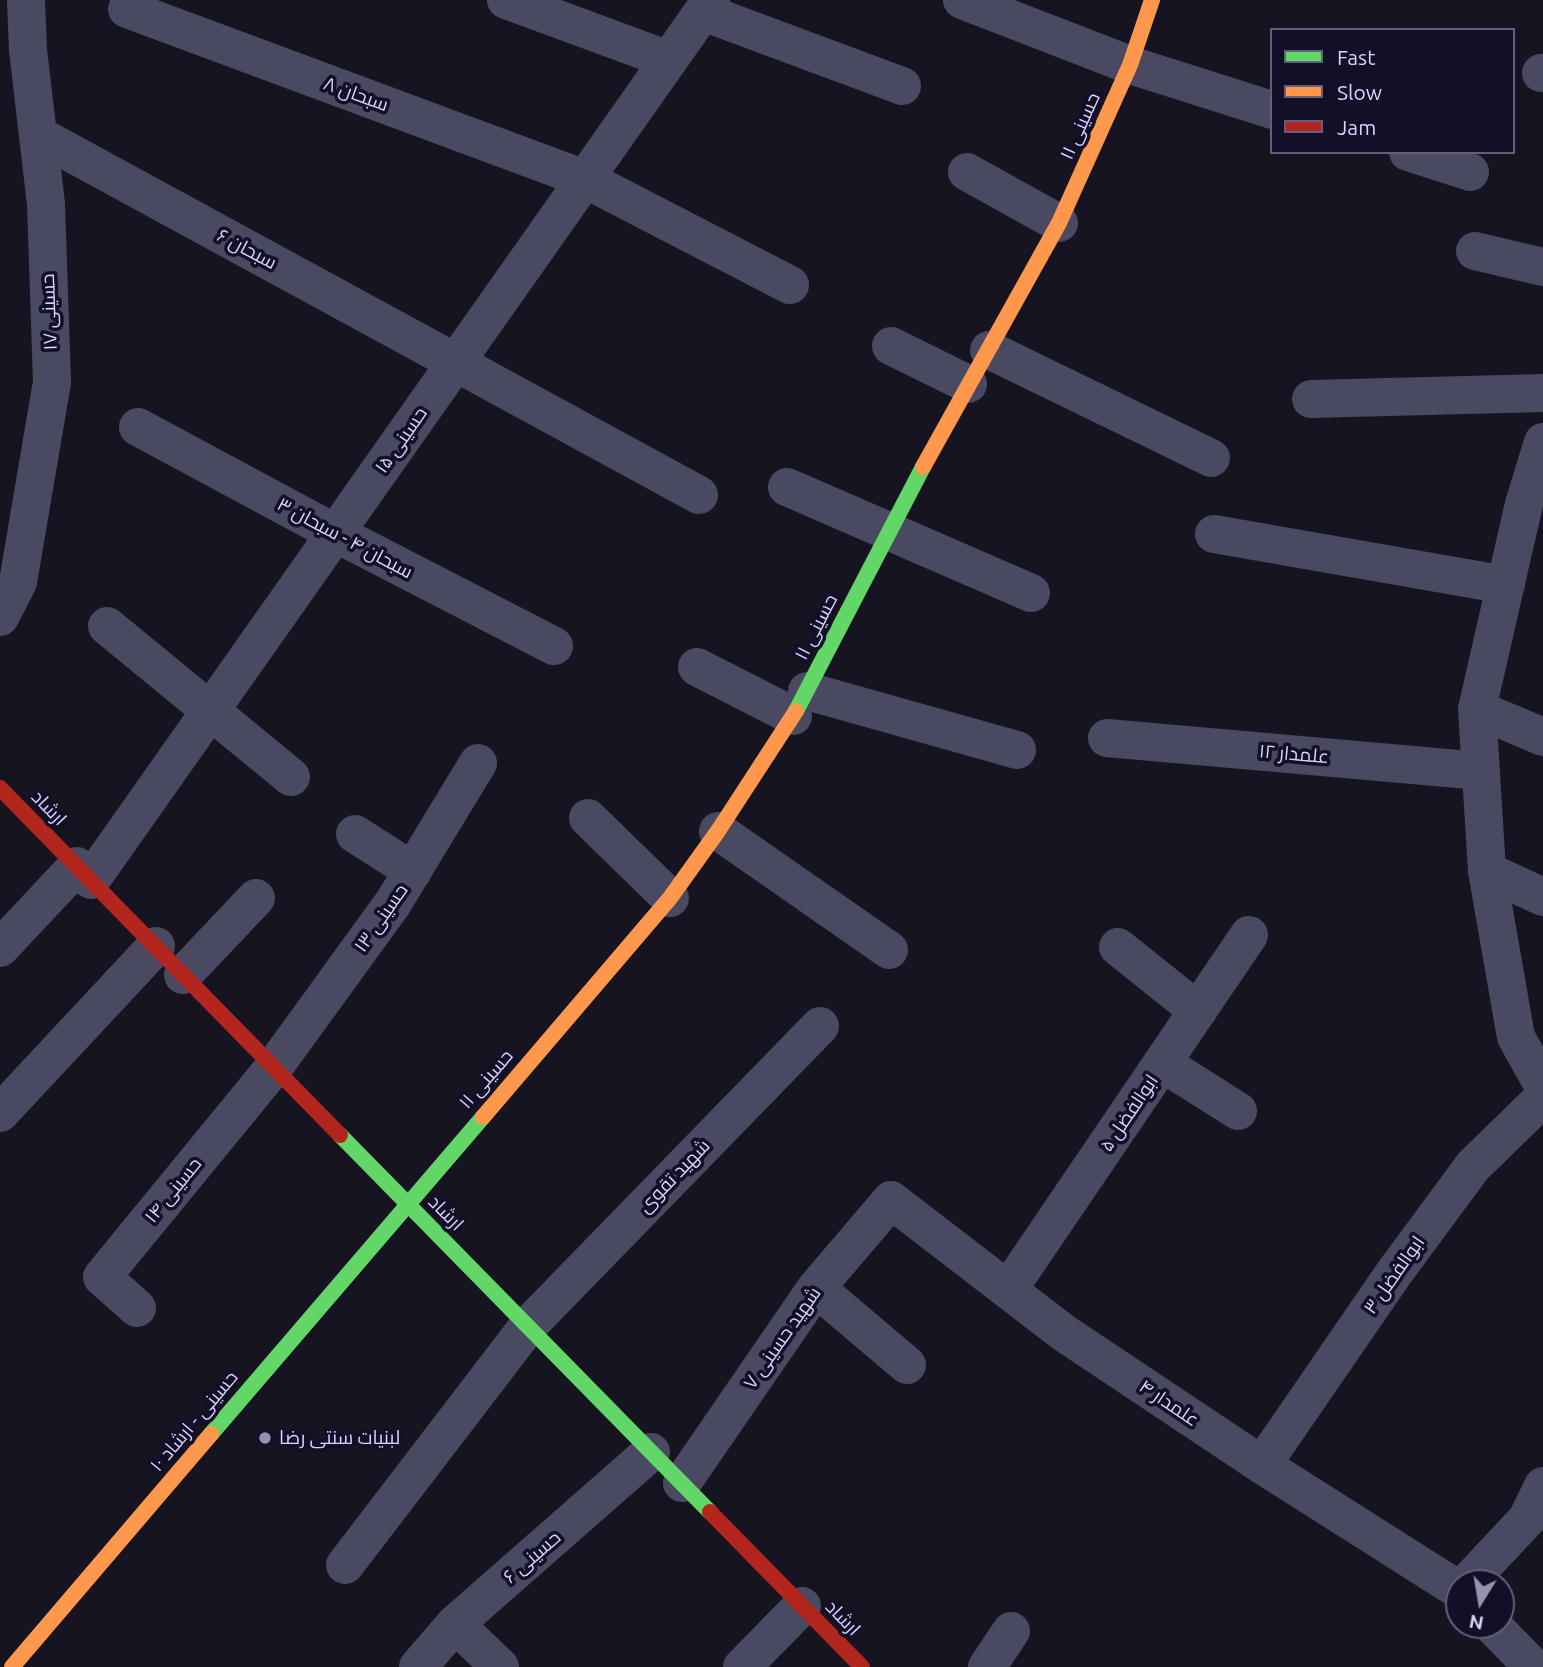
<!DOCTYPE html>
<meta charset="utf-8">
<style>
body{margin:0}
#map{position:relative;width:1543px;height:1667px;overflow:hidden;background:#161421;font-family:Ubuntu,sans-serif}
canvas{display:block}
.legend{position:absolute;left:1270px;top:28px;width:245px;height:126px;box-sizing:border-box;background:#130f26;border:2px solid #625e7d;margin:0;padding:9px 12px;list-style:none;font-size:21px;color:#d9d4ff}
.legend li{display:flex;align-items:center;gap:14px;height:35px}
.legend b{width:35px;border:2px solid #625e7d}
.north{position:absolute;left:1445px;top:1569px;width:70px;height:70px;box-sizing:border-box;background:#130f26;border:2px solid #625e7d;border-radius:50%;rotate:191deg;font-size:19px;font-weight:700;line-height:28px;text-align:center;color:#d9d4ff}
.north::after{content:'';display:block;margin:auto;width:24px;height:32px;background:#9591b1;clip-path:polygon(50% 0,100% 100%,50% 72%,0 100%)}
</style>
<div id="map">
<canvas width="1543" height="1667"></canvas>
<ul class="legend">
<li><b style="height:9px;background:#63d668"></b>Fast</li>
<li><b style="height:9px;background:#ff974d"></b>Slow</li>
<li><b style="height:9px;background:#b3261e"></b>Jam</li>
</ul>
<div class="north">N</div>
</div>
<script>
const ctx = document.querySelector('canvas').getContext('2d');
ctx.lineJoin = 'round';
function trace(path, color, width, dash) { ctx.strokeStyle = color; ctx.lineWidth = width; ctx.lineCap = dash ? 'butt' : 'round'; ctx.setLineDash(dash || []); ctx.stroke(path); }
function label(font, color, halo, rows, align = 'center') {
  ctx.font = font + ' Ubuntu,Cairo,sans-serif'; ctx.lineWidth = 7; ctx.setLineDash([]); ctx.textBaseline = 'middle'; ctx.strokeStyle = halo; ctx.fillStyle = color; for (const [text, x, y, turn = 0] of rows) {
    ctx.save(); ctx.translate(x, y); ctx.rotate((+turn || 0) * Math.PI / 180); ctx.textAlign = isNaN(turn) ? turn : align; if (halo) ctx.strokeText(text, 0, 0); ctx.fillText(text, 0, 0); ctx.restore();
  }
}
trace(new Path2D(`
 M506 0 669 60
 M962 0 1130 65 1272 110
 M127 9 585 179 790 285
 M703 12 902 86
 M1541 73H1543
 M38 135 699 495
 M1408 152 1470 172
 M967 172 1059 223
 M1475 251 1543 267
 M891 346 968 384
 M989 350 1211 458
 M1311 399 1543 393
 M138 427 335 533 554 646
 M1543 442 1524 504 1477 709 1487 871 1516 1037 1543 1085
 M787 487 1031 593
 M1214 534 1506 585
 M0 617 18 582 52 382 46 204 28 50 26 0
 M107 626 291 777
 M697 667 793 716
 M807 691 1017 750
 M1477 709 1543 737
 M1107 738 1481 771
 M588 818 670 898
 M718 831 889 950
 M355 834 413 871
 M1487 871 1543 897
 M91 880 711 0
 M1118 947 1198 1011
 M0 948 77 866
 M183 975 256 898
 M1162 1063 1238 1111
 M0 1113 156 946
 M816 1288 907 1365
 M1008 1290 1249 935
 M137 1308 102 1277 274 1067 393 903 478 763
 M1262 1465 1394 1273 1473 1166 1543 1098
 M682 1483 816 1288 891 1200 1064 1333 1262 1465 1459 1590
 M345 1565 528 1326 820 1026
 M1467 1583 1527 1519 1543 1486
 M455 1624 500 1667
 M1492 1625 1533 1667
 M418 1667 455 1624 651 1452
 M742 1667 802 1606
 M987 1667 1011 1631`), '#4a4962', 38);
trace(new Path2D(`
 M796 711 923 467
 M340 1135 710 1512
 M211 1434 483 1117`), '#63d668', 16);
trace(new Path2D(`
 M923 467 1059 223 1130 65 1152 0
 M483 1117 670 898 718 831 796 711
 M12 1667 211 1434`), '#ff974d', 16);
trace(new Path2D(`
 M0 788 340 1135
 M710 1512 862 1667`), '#b3261e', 16);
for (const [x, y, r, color] of [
 [265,1438,7,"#9591b1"]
]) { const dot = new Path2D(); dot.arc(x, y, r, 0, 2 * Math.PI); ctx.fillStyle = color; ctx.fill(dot); trace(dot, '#130f26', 2.5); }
label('19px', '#d9d4ff', '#130f26', [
 ["سبحان ۸",356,94,20],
 ["حسینی ۱۱",1080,126,-66],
 ["سبحان ۶",247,249,28],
 ["حسینی ۱۷",49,312,-92],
 ["حسینی ۱۵",401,440,-55],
 ["سبحان ۴ - سبحان ۳",345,538,28],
 ["حسینی ۱۱",816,627,-63],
 ["علمدار ۱۲",1294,754,5],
 ["ارشاد",49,808,46],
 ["حسینی ۱۳",381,918,-55],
 ["حسینی ۱۱",486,1079,-49],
 ["ابوالفضل ۵",1129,1113,-56],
 ["شهید تقوی",674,1176,-46],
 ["حسینی ۱۴",173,1190,-51],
 ["ارشاد",446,1213,45],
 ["ابوالفضل ۳",1394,1275,-55],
 ["شهید حسینی ۷",782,1338,-55],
 ["علمدار ۴",1169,1403,34],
 ["حسینی - ارشاد ۱۰",194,1421,-50],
 ["حسینی ۶",532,1557,-41],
 ["ارشاد",843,1618,46]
]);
label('19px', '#d9d4ff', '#130f26', [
 ["لبنیات سنتی رضا",279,1438]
], 'left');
</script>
